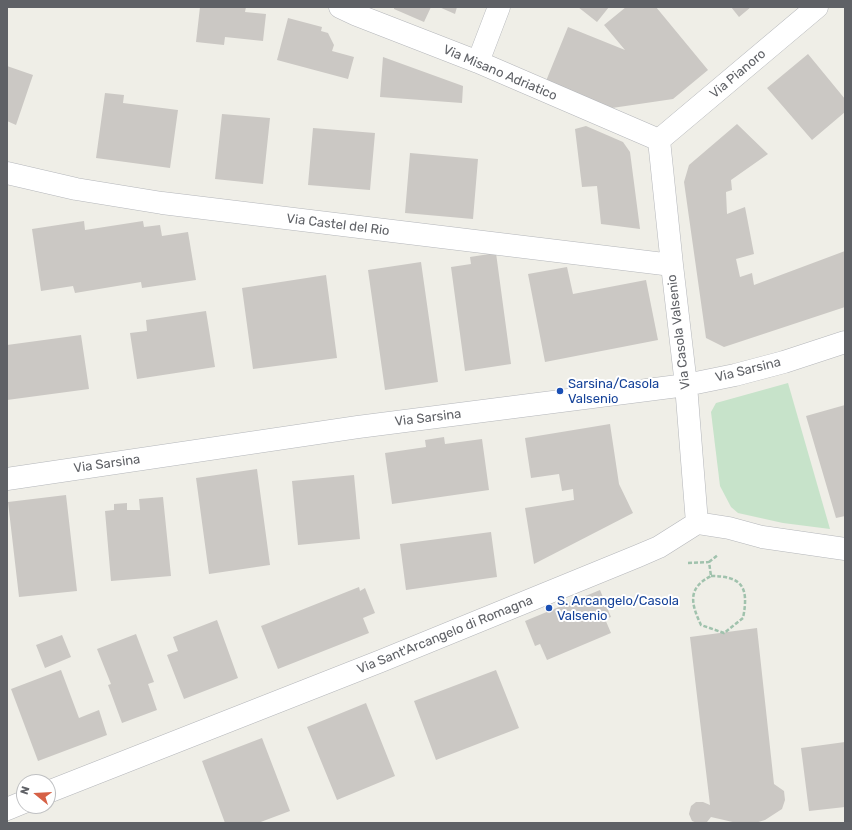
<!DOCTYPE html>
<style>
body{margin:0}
#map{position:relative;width:852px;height:830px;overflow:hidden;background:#efeee7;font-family:Rubik,sans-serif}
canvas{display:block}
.frame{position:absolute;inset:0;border:8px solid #5f6166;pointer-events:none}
.north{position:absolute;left:16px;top:774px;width:40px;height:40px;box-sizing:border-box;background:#fff;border:1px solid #bfc0c2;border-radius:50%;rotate:288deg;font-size:11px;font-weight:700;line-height:16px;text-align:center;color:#5f6166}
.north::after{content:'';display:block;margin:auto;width:14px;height:18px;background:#d66146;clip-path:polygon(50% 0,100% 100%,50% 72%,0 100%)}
</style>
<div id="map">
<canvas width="852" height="830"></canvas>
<div class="frame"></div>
<div class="north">N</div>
</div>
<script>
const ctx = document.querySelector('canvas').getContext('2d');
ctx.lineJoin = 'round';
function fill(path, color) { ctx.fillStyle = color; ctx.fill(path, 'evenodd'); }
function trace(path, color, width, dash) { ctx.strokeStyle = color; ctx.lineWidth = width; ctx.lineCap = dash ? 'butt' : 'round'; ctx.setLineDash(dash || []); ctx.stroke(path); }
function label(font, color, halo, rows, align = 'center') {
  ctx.font = font + ' Rubik,sans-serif'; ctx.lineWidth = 4; ctx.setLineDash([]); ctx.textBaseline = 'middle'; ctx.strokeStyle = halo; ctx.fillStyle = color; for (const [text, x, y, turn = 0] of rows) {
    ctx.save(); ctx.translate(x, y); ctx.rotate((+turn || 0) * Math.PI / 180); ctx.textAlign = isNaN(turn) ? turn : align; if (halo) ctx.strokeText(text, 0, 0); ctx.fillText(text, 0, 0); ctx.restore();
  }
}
fill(new Path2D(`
 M788 383 830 529 783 523 738 513 731 507 720 486 711 412 716 403Z`), '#c7e3ca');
fill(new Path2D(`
 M200 7H246L245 12 266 14 263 41 225 37 224 45 196 42Z
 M394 7H431L424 22 394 9Z
 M439 7H457L455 14Z
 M578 7H609L597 22Z
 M626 7H656L708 70 673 99 612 108 546 81 568 27 625 50 604 25Z
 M731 7H751L739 17Z
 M288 18 322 27 321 31 328 33 334 45 332 51 354 57 348 79 277 60Z
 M808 54 845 99V112L812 140 767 88Z
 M383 57 463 86 462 103 380 97Z
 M7 66 33 75 16 125 7 121Z
 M105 93 124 95 123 103 178 110 170 168 96 158Z
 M222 114 270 118 263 184 215 179Z
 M737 124 768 154 731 180 732 190 726 192 727 214 745 207 754 254 736 259 740 277 752 273 754 285 845 251V307L724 347 706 338 684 182 689 165Z
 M586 126 623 142 630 152 640 229 601 224 597 186 582 187 575 129Z
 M313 128 375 133 370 190 308 185Z
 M410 153 478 159 473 219 405 213Z
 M84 221 85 230 143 221 144 227 160 225 162 236 188 232 196 280 142 288 141 282 75 293 73 286 41 291 32 229Z
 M496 253 511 364 465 371 451 267 471 264 470 257Z
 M421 262 438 382 385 390 368 270Z
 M567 267 573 294 646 280 658 340 545 362 528 274Z
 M326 275 337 358 253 369 242 288Z
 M206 311 215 367 137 379 130 333 147 331 146 320Z
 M81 335 89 389 7 400V345Z
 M845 405V516L836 518 806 416Z
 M610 424 619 484 633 513 534 564 525 508 574 500 573 489 562 491 559 474 531 478 525 438Z
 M444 437 445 444 482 439 489 490 392 504 385 453 426 447 425 440Z
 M257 469 270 565 209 574 196 478Z
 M354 475 360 539 298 545 292 481Z
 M66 495 77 591 19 597 8 502Z
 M163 497 171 576 111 581 105 511 114 510V504L127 503V510H140L139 499Z
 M491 532 497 577 406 590 400 544Z
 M359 587 360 591 365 588 375 613 363 618 369 633 278 669 261 626Z
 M600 590 611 617 605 619 611 633 547 660 540 644 535 646 525 621Z
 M217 620 238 678 184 699 167 655 178 651 173 637Z
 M757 628 774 784 784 791 785 800 782 809 765 820 755 823H737L711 817 707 822 703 823H697L692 821 689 814 691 806 696 802H703L710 805 690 637Z
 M136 634 154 682 148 684 157 710 122 723 108 685 111 684 97 649Z
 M62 635 71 657 45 668 36 645Z
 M61 670 79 718 99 710 107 735 38 761 11 689Z
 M496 670 519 728 436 760 414 701Z
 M366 703 395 776 337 800 307 727Z
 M262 738 290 811 258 823H225L202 761Z
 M845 742V807L809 811 801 748Z`), '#cbc8c4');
const street = new Path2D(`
 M340 7 357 15 478 62 659 140
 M478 62 499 7
 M659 140 672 265 686 385 697 523
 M659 140 817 7
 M7 173 76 189 162 203 672 265
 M7 479 358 427 686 385 735 375 784 362 845 342
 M48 792 381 661 638 556 659 547 697 523 729 528 762 537 845 549
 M7 809 24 802`);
trace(street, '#b4b6ba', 23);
trace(new Path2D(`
 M709 562 718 555
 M688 563 709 562 711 576
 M711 576C743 576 749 588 743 618L724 633 701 625C691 604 687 588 711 576Z`), '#a0c2ad', 2.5, [4, 2]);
trace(street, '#fff', 22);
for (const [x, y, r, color] of [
 [560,391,4,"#1a4fb4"],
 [549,608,4,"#1a4fb4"]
]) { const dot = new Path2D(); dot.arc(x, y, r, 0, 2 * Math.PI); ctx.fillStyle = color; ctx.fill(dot); trace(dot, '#fff', 1.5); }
label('13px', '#5f6166', '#fff', [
 ["Via Misano Adriatico",500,73,23],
 ["Via Pianoro",738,74,-40],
 ["Via Castel del Rio",338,225,7],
 ["Via Casola Valsenio",679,332,-97],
 ["Via Sarsina",748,370,-14],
 ["Via Sarsina",428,418,-7],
 ["Via Sarsina",107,464,-8],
 ["Via Sant'Arcangelo di Romagna",445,635,-22]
]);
label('13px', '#164399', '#fff', [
 ["Sarsina/Casola",568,384],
 ["Valsenio",568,399],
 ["S. Arcangelo/Casola",557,601],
 ["Valsenio",557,616]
], 'left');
</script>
